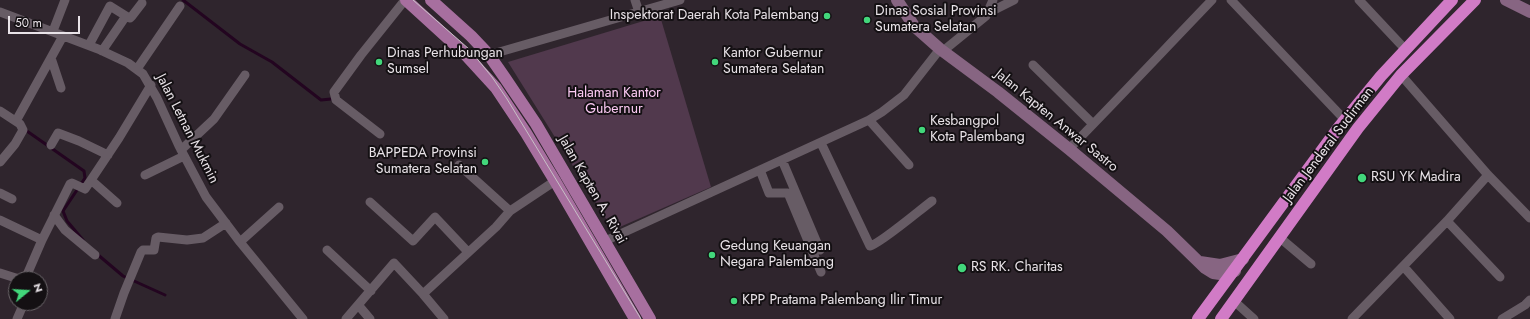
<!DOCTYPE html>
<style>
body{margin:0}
#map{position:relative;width:1530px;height:319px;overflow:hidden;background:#2f252d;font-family:Jost,sans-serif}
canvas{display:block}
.north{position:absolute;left:8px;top:271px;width:40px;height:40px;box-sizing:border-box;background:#141013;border:1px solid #696468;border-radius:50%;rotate:72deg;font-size:11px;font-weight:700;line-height:16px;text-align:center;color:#e9e3e8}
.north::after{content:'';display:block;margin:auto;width:14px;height:18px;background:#42d77b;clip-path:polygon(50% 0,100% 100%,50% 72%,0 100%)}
.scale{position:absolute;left:8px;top:16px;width:72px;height:18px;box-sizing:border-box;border:2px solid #e9e3e8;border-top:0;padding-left:5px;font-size:12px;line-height:14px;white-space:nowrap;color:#e9e3e8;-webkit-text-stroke:3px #141013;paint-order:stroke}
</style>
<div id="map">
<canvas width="1530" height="319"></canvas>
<div class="north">N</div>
<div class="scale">50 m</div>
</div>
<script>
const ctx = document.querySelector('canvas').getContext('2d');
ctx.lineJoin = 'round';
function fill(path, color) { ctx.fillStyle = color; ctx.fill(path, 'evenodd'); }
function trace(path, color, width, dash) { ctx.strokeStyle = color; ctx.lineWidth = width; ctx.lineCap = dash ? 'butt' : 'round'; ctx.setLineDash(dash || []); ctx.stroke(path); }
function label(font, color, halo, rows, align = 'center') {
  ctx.font = font + ' Jost,sans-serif'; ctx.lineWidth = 4; ctx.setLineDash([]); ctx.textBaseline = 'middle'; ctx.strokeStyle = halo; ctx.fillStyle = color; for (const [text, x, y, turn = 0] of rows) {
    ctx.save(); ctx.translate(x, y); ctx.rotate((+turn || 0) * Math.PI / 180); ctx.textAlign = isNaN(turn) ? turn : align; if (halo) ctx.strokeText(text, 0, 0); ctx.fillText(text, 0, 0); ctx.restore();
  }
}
fill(new Path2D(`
 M660 16 711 187 613 230 508 62Z`), '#51394d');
trace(new Path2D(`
 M183 0 240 44 272 62 321 100 331 99
 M24 129 84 171 85 178 63 211 67 221 83 240
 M97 254 123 276 165 295`), '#230520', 3);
trace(new Path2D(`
 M635 0 639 12
 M1231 0 1345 120
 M1359 0 1405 49
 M0 12 98 49 128 63 143 74 157 98 179 146 206 197 240 242 303 319
 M988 13 1014 0
 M53 31 65 0
 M89 45 110 6 126 16
 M102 51 126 16 130 18 132 16 142 3
 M943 51 986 16 993 0
 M489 55 680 0
 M51 58 61 88
 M1033 65 1093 124
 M137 69 180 6
 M1401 75 1488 175 1530 218
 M0 111 20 124 23 130 15 144 0 162
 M869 120 909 165
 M16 121 63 36
 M380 134 336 100 334 92 361 55 405 0
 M821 143 870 246C880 244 921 209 932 201
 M51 145 58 133 79 141 108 155
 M1069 149C1117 100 1164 50 1212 0
 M181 150 214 119 245 75
 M782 160 820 250
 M459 165 510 211
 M760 170 769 193H788L821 272
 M145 175 184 156
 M91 180 117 203
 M0 193 12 199
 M370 202 413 241 435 217 468 252
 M54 215 65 230 95 255
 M0 220 42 240
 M1447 221 1500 277
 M1279 237 1311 264
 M605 241 869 120 882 112 904 95 940 49
 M240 242 279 207
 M327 250 371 291
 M1404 267 1450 319
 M0 273 19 279
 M23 279 26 277 42 240 70 184 72 183 85 189 119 138 151 85
 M423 294 496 227 510 211 555 181
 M1234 301 1254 319
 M359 306 370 319
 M17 319 24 303
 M115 319 124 293 141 252 143 250H154L156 238 158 237 187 240 203 238 226 223
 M346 319 394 263 423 294 444 319
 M1352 319 1447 221 1488 175
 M1502 319 1525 305 1530 300`), '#675c65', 9);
trace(new Path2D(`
 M897 0 914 26 940 49 998 92 1069 149 1167 231 1205 268 1213 273 1220 274 1235 271
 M1506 0 1530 12
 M1200 262 1220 265 1243 259`), '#876582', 12);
trace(new Path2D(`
 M406 0 463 52 496 88 526 133 555 181 635 319
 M431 0 471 36 489 55 505 78 536 124 650 319`), '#a76f9f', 12);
trace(new Path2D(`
 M1198 319 1339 127 1381 76 1452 0
 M1221 319 1358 128 1401 75 1475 0`), '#d17bc6', 12);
trace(new Path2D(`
 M413 0 469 49 492 77 507 99 641 319`), '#c7c0c6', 1);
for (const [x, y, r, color] of [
 [827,16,4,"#42d77b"],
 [867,20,4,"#42d77b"],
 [379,62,4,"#42d77b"],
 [715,62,4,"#42d77b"],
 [922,130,4,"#42d77b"],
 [485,162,4,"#42d77b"],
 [1362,178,5,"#42d77b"],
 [712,255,4,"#42d77b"],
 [962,268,5,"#42d77b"],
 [734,301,4,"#42d77b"]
]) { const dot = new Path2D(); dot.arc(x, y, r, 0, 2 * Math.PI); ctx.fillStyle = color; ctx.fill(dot); trace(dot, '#141013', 1.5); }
label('14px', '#e9e3e8', '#141013', [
 ["Dinas Sosial Provinsi",875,12],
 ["Sumatera Selatan",875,28],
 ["Inspektorat Daerah Kota Palembang",819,16,"right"],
 ["Dinas Perhubungan",387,54],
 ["Sumsel",387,70],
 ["Kantor Gubernur",723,54],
 ["Sumatera Selatan",723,70],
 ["Kesbangpol",930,122],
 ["Kota Palembang",930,138],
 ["BAPPEDA Provinsi",477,154,"right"],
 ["Sumatera Selatan",477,170,"right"],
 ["RSU YK Madira",1371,178],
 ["Gedung Keuangan",720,247],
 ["Negara Palembang",720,263],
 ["RS RK. Charitas",971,268],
 ["KPP Pratama Palembang Ilir Timur",742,301]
], 'left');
label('14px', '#fdcbf5', '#141013', [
 ["Halaman Kantor",614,94],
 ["Gubernur",614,110]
]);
label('14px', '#e9e3e8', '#141013', [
 ["Jalan Kapten Anwar Sastro",1056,121,39],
 ["Jalan Letnan Mukmin",187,129,63],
 ["Jalan Jenderal Sudirman",1329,145,-53],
 ["Jalan Kapten A. Rivai",592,190,60]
]);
</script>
